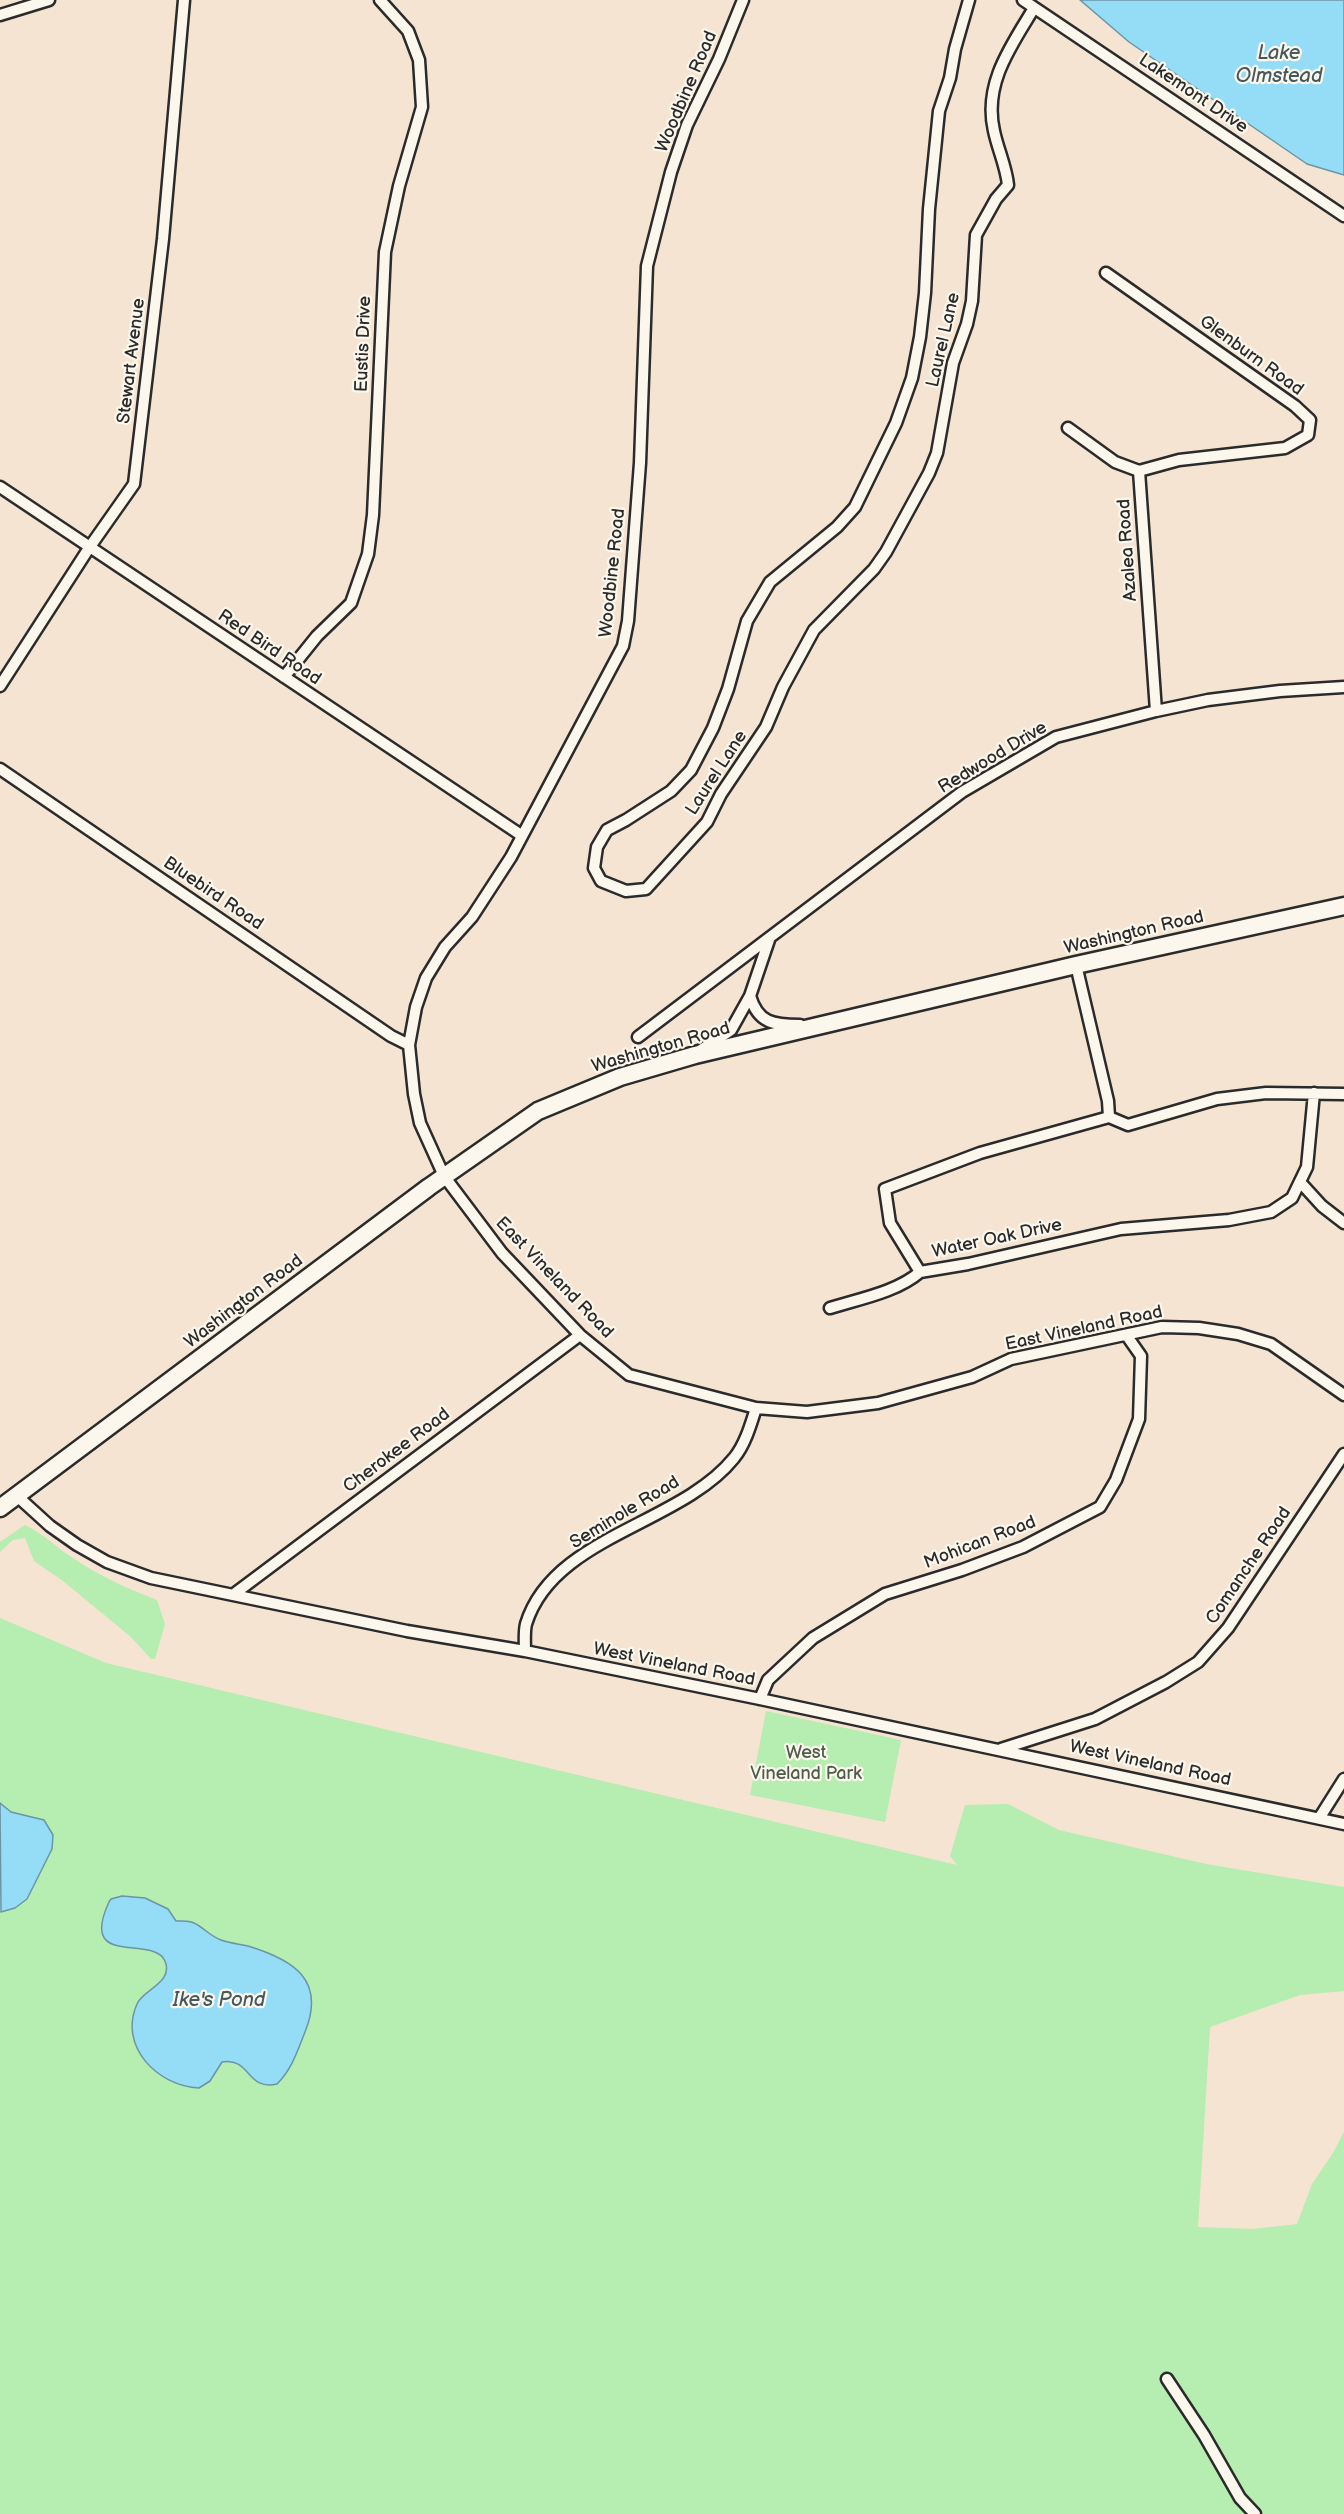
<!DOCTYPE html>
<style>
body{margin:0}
canvas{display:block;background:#f4e4d1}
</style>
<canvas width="1344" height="2514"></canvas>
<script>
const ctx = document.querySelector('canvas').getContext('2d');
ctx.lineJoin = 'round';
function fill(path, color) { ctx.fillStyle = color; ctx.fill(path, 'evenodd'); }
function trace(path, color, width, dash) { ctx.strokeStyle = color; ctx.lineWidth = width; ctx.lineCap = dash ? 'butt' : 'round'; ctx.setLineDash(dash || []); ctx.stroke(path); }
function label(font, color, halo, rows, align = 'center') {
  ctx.font = font + ' "Balsamiq Sans",sans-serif'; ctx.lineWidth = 4.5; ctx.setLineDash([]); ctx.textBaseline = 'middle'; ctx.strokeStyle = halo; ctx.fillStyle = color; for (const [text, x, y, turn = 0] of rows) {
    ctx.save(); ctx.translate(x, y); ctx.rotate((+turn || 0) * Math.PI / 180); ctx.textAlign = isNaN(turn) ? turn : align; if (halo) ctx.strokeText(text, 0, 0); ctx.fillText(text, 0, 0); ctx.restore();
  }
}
fill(new Path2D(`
 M25 1525C44 1534 58 1549 76 1560 102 1577 128 1589 157 1600L165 1624 155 1659H151L131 1637 63 1581 34 1561 25 1538 13 1540 0 1552V1542Z
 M0 1618 106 1663 957 1865 950 1856 965 1805 1008 1804 1059 1830 1206 1864 1344 1887V1991L1300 1995 1210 2027 1198 2227 1253 2229 1297 2224 1312 2184 1333 2153 1344 2132V2514H0Z
 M766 1711 901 1740 885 1822 750 1795Z`), '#b6edb0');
const water = new Path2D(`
 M1080 0H1344V175L1307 164 1129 42Z
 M0 1803 11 1812 44 1820 53 1835 52 1849 27 1899 15 1908 1 1912Z
 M122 1896 145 1898 168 1909 176 1921C181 1921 189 1920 194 1923 203 1927 210 1936 221 1940 229 1943 239 1944 248 1946 294 1960 326 1980 305 2032 297 2052 292 2069 277 2084 246 2091 251 2057 222 2062L210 2081 199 2088C158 2086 118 2047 137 2004 142 1990 174 1983 165 1961 153 1934 78 1969 109 1902L111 1899Z`);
fill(water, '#95dcf7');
trace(water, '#6b95a5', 1.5);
const street = new Path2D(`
 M743 0 719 59 687 125 671 172 647 266 640 463 628 621 623 646 511 857 472 917 445 947 426 978 416 1007 409 1045 414 1094 420 1123 444 1176 502 1253 580 1335 629 1375 756 1408 807 1412 878 1403 972 1377 1011 1359 1162 1327 1199 1328 1238 1334 1271 1344 1344 1395
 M969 0 955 49 950 78 939 111 929 209 925 293 920 337 912 378 896 423 855 507 837 527 770 582 747 621 728 689 713 728 691 770 671 791 626 820 607 830 597 847 594 868 601 881 626 891 646 889 707 822 721 794 766 727 783 687 814 630 874 569 886 552 929 473 937 453 953 363 967 324 972 301 976 235 996 199 1008 185C1006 166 998 150 994 131 983 84 1011 46 1034 8
 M1023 0 1344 216
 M0 15 49 0
 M1106 273 1295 406 1310 420 1308 435 1285 448 1179 460 1139 471
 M1068 428 1115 462 1139 471 1156 711
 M0 487 521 835
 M284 677 317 636 351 603 368 554 373 515 385 252 399 186 422 107 419 60 408 31 380 0
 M0 686 89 548 134 484 163 239 184 0
 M0 769 391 1036 409 1045
 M1076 965 1108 1101 1109 1117 1128 1125 1217 1099 1266 1093 1344 1094
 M750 996C758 1023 773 1025 800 1025
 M638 1037 962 792 1056 737 1156 711 1208 700 1280 691 1344 687
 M701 1050 731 1030 750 996 769 940
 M1109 1117 980 1153 885 1189 890 1223 920 1272 968 1264 1121 1229 1229 1220 1271 1212 1292 1198 1307 1167 1314 1093
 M1301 1183 1322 1206 1344 1223
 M830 1308C859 1299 897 1292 920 1272
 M17 1496 50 1526 77 1545 107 1562 151 1578 407 1631 525 1651 760 1699 1344 1824
 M234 1594 580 1335
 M525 1651C525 1643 524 1632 526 1624 553 1536 680 1525 734 1458 745 1445 751 1424 756 1408
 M760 1699 768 1680 813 1638 885 1594 962 1570 1023 1547 1100 1507 1116 1480 1139 1419 1141 1356 1127 1336
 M1001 1749 1095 1719 1166 1682 1198 1662 1228 1628 1344 1454
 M1320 1817 1344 1779
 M1167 2379 1204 2435 1240 2498 1255 2514`);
const primary = new Path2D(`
 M0 1508 429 1187 538 1111 620 1077 695 1055 1076 965 1344 906`);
trace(street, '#2b2b2b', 15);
trace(primary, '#2b2b2b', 21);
trace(street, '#fbf7ec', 10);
trace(primary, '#fbf7ec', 16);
label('18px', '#2b2b2b', '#fbf7ec', [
 ["Woodbine Road",687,92,-67],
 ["Lakemont Drive",1193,94,34],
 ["Laurel Lane",944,340,-77],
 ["Eustis Drive",364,344,-88],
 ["Glenburn Road",1251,356,36],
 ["Stewart Avenue",132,361,-83],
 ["Azalea Road",1128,550,-94],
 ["Woodbine Road",613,573,-84],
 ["Red Bird Road",269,648,34],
 ["Redwood Drive",993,758,-31],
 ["Laurel Lane",717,773,-57],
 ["Bluebird Road",213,894,34],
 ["Washington Road",1134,933,-13],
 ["Washington Road",661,1048,-16],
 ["Water Oak Drive",997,1239,-12],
 ["East Vineland Road",554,1278,46],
 ["Washington Road",244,1302,-37],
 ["East Vineland Road",1084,1329,-12],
 ["Cherokee Road",397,1451,-37],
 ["Seminole Road",625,1513,-31],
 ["Mohican Road",980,1543,-21],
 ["Comanche Road",1249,1566,-56],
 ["West Vineland Road",674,1665,11],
 ["West Vineland Road",1150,1764,12]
]);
label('18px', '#4e5c4c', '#fbf7ec', [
 ["West",806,1753],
 ["Vineland Park",806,1774]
]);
label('italic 20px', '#46575e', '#fbf7ec', [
 ["Lake",1279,54],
 ["Olmstead",1279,77],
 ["Ike's Pond",219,2001]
]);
</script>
